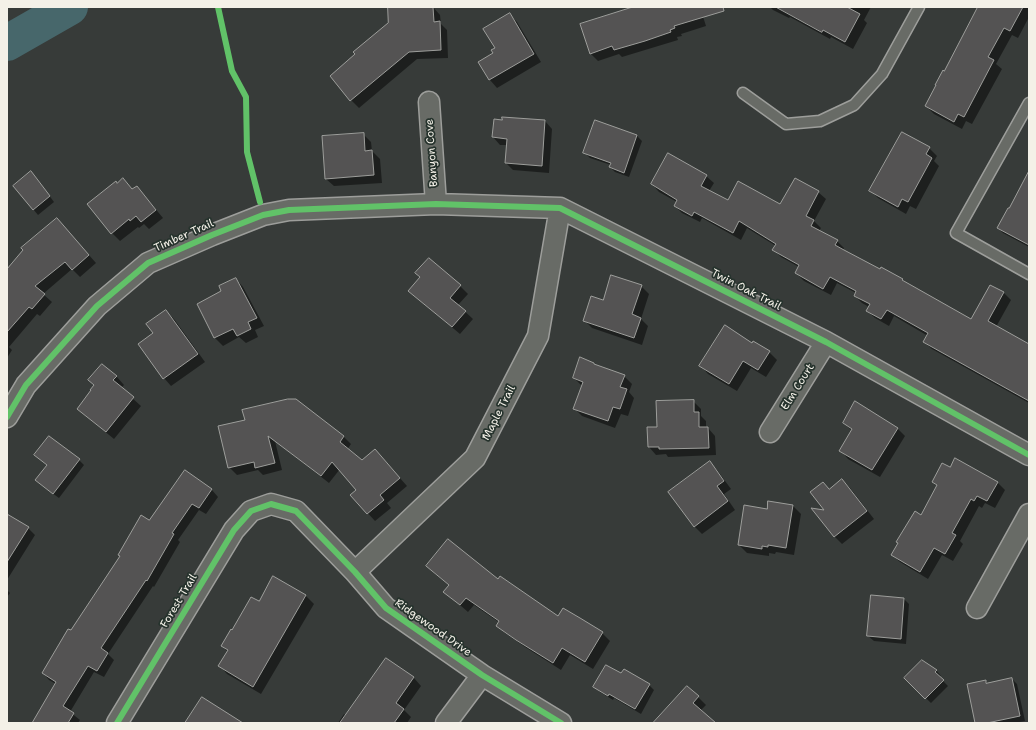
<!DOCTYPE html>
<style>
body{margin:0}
#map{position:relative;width:1036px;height:730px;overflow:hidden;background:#373b39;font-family:"Shantell Sans",sans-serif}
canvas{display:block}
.frame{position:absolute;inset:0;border:8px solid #f4f1e8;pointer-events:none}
</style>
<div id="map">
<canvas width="1036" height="730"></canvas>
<div class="frame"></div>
</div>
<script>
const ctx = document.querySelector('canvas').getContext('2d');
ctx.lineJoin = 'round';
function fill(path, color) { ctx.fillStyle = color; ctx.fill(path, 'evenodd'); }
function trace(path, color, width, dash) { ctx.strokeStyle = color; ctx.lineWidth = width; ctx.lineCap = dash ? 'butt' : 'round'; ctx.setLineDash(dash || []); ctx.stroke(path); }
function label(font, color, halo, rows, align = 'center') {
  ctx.font = font + ' "Shantell Sans",sans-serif'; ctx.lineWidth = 3.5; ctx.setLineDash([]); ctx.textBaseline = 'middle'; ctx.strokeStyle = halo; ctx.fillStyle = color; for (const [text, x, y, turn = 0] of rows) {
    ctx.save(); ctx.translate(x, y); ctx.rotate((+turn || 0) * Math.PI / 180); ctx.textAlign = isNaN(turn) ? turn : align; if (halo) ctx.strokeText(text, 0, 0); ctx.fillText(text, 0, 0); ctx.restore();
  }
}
fill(new Path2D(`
 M433 7 440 15 441 24 447 30 448 58 417 59 359 108 351 100 389 23Z
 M636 7H700L706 26 681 34 682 36 677 37 678 40 622 57 619 54 598 61 590 53Z
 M770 7H871L864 20 867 23 853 49 831 37 830 39 790 17 789 18 773 10Z
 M980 7H1029V17L1018 38 1012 35 996 64 1002 69 972 124 966 121 962 129 934 114 926 106 944 72Z
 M509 14 517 22 541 62 497 88 490 80 480 63 495 54Z
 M545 121 552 129 549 173 513 170 506 163 507 145H500L493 137Z
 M595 121 637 136 642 141 629 177 615 172 610 167 611 165 590 158 584 152Z
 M363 134 371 142 372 151 380 159 382 183 334 186 326 179Z
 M929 148 937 156 934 161 939 166 916 209 910 206 906 214 878 198 870 190Z
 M669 155 706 176 714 183 709 191 728 201 781 205 818 192 826 199 814 221 821 228 819 231 837 241 844 248 843 251 881 270 902 279 907 284 971 321 991 286 1004 293 1011 300 996 327 1029 354V403L932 349 924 342 928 336 894 316 889 326 875 318 867 311 869 307 862 303 855 296 856 293 837 283 831 295 804 281 796 273 799 267 781 257 774 250 776 246 747 228 741 240 702 218 700 222 682 213 675 206 677 202 659 192 652 184Z
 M1029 173V247L1003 233 998 228 1009 210Z
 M36 178 54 202 38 215 33 209Z
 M123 179 133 190 137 187 144 195 163 218 149 229 144 224 139 228 138 227 120 241 112 233 89 204Z
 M57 219 96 263 80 277 72 269 43 294 52 302 40 316 37 314 9 347 12 350 7 358V271Z
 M429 259 460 286 468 294 458 305 473 319 460 334 417 298 421 277Z
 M236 279 243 287 264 326 255 330 258 337 246 343 239 337 223 346 215 338 198 304 222 291Z
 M641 286 649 294 641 319 648 326 642 345 592 328 584 320 603 301Z
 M166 311 174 319 205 362 171 386 164 378 154 334Z
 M754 343 769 352 777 360 766 377 751 368 737 391 708 374 701 366 753 344Z
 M593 363 596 366 624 376 632 384 629 392 634 398 628 416 621 414 615 428 582 416 574 408 582 386 574 378Z
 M102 365 117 377 124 385 121 388 141 406 114 439 86 416 78 409 95 385Z
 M296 400 344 437 351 444 347 450 362 462 375 450 407 486 387 503 391 508 375 521 351 495 357 490 340 469 329 483 275 441 282 470 263 475 258 470 237 475 229 467 246 420Z
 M693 401 701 409V416L706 421V428H708L715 436 716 455 668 457 666 454 656 455 649 447 658 428Z
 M844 423 897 428 905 436 880 477 848 459 841 451 852 431Z
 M36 455 79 460 84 465 59 498 41 485 36 480 47 465Z
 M709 462 717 470 731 489 724 494 735 510 702 534 694 526Z
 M951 469 997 482 1005 490 995 508 985 503 982 508 979 506 960 541 963 544 953 561 942 555 928 579 900 562 892 555 921 516 938 487 933 482Z
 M185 471 212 490 218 497 206 514 199 510 178 540 180 542 154 587 153 586 108 654 114 660 104 677 94 672 70 712 80 720 78 723H41L56 684 49 680 43 673 121 557 119 555 150 522Z
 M842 480 850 488 874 519 842 544 834 536 830 490Z
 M793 506 801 514 794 555 776 552 775 554 769 553V556L747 553 739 545 768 510Z
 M7 515 28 528 35 535 7 580Z
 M427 566 498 580 558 617 580 619 602 633 610 641 593 669 570 655 561 670 525 647 505 633 497 626 500 623 474 605 468 612 453 599 450 586 435 574Z
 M274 577 306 596 314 604 261 694 227 674 220 666 228 652 222 646 232 631 259 603Z
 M7 590 10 593 7 597Z
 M872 596 904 599 909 604 906 644 874 641 868 636Z
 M386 659 414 678 421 686 404 710 411 717 407 723H338L344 714 346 716Z
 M936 670 941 676 939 677 948 686 931 703 905 678Z
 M624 671 649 685 654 690 641 714 614 698 613 700 600 692 595 687 622 675Z
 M1012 679 1017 684 1025 721 1014 723H976L985 681 988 683Z
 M698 697 706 705 700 711 714 723H664Z`), '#0007');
trace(new Path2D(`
 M7 43 70 7`), '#47676b', 36);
const building = new Path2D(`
 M388 7H433L434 22 440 21 441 50 409 52 350 101 330 76 355 54 353 52 388 23Z
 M633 7H723L724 11 674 26 675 28 670 30 671 32 645 41 614 50 612 46 590 54 580 24Z
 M776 7H847L860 14 845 42 823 30 822 32Z
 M978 7H1023L1010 31 1004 28 988 57 994 60 964 117 958 114 954 122 925 106 936 85H935L943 70 944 71Z
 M510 13 534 54 489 80 478 62 493 53 491 50 495 48 483 29Z
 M502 117 545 120 542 166 505 163 507 139 492 137 494 119 502 120Z
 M595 120 637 135 624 173 609 167 611 163 583 153Z
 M902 132 930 147 926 154 932 158 908 202 902 199 898 207 869 191Z
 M364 133 365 151 372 150 374 175 325 179 322 136Z
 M668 153 707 175 701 186 728 200 738 181 780 204 795 178 819 191 806 216 814 220 811 226 838 240 835 245 844 250 880 269 881 267 903 279 902 280 971 319 990 285 1004 292 988 321 1029 344V401L923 342 928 333 887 310 881 319 866 311 870 304 854 296 856 291 830 277 823 289 795 273 799 265 772 250 776 244 739 221 733 233 694 212 692 216 674 206 677 200 651 184Z
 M31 171 50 196 33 210 13 186Z
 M1029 171V245L997 228 1008 208H1009Z
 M123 178 132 189 137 186 156 210 141 222 136 216 130 221 129 219 111 234 87 204 116 181 117 183Z
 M57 218 89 255 72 270 65 262 35 286 45 294 32 309 29 307 7 332V269L23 250 21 248Z
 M429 258 461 285 450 298 466 311 452 327 408 291 420 277 415 273Z
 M611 275 642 285 632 314 641 318 634 338 583 321 591 296 603 300Z
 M236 278 257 318 248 322 251 329 237 336 233 329 214 338 197 304 221 291 219 286Z
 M166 310 198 354 163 379 138 344 153 333 146 324Z
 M725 325 752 343 753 341 770 351 758 370 743 361 729 384 699 366Z
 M580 357 594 363V364L625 375 620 387 627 389 620 409 613 407 608 421 573 409 583 382 573 378Z
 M102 364 117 376 113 380 134 397 106 432 77 409 91 390H90L94 385 88 380Z
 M288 399H296L344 436 340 442 362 460 375 449 400 478 380 495 384 500 367 514 350 495 356 490 332 462 321 476 268 436 275 463 255 468 254 462 228 468 218 426 245 420 242 410Z
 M694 400V412H699V427H708L709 448 659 449V447H648L647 427H657L656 401Z
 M855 401 898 428 872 470 839 451 852 429 843 423Z
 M49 436 80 459 53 494 35 480 47 465 34 455Z
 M955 458 998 482 987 501 977 496 974 501 971 499 952 533 956 535 945 554 934 548 920 572 891 555 898 543 896 542 915 511 921 515 937 485 932 482 942 463 950 467Z
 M710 461 724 481 717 486 728 501 694 527 668 492Z
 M185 470 212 489 199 508 192 504 172 533 174 534 147 581 146 580 101 648 108 653 97 671 88 666 63 706 74 713 68 723H32L56 682 42 673 68 629 71 630 120 556 118 555 141 515 149 520Z
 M842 479 867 511 834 537 811 508 824 510 810 492 823 482 829 489Z
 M768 501 793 505 786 548 768 545V547L762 546V549L738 545 744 505 767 509Z
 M7 514 29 527 7 562Z
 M448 539 498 579 500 576 558 616 563 608 580 618 603 632 585 662 562 648 553 663 516 640 496 626 499 621 466 598 460 605 443 592 449 585 426 566Z
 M273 576 306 595 253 687 218 666 228 650 221 646 231 629 232 630 251 597 259 601Z
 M871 595 904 598 901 639 867 636Z
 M386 658 414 677 396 703 404 709 394 723H340Z
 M922 660 937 670 935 672 944 680 925 699 904 678Z
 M606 665 621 673 624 669 650 684 635 709 609 694 608 696 593 687Z
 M1012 678 1020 716 987 723H975L967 684 986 680V683Z
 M687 686 699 696 693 703 716 723H653Z
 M202 697 243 723H185Z`);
fill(building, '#545353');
trace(building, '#9d9e9b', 1);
const lane = new Path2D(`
 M743 93 786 124 820 121 854 105 882 74 919 7
 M1029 103 956 233 1029 274`);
const street = new Path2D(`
 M429 102 436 204
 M7 417 26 385 97 306 148 263 212 235 263 215 289 210 436 204 560 208 826 342 1029 455
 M770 432 826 342
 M355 572 475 458 538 336 560 208
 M977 608 1029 514
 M117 723 234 530 251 511 271 504 296 511 355 572 386 608 482 675 561 723
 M446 723 482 675`);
trace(lane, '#9d9e9b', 13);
trace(street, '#9d9e9b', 23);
trace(lane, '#686b66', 10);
trace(street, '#686b66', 20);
trace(new Path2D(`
 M218 7 232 71 246 97 247 152 260 202
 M7 417 26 385 97 306 148 263 212 235 263 215 289 210 436 204 560 208 826 342 1029 455
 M117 723 234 530 251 511 271 504 296 511 355 572 386 608 482 675 561 723`), '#61c268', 6);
label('11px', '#f4f1e8', '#26332d', [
 ["Banyon Cove",432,153,-94],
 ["Timber Trail",184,236,-24],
 ["Twin Oak Trail",746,290,27],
 ["Elm Court",798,387,-58],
 ["Maple Trail",499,413,-63],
 ["Forest Trail",179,601,-59],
 ["Ridgewood Drive",433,628,35]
]);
</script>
